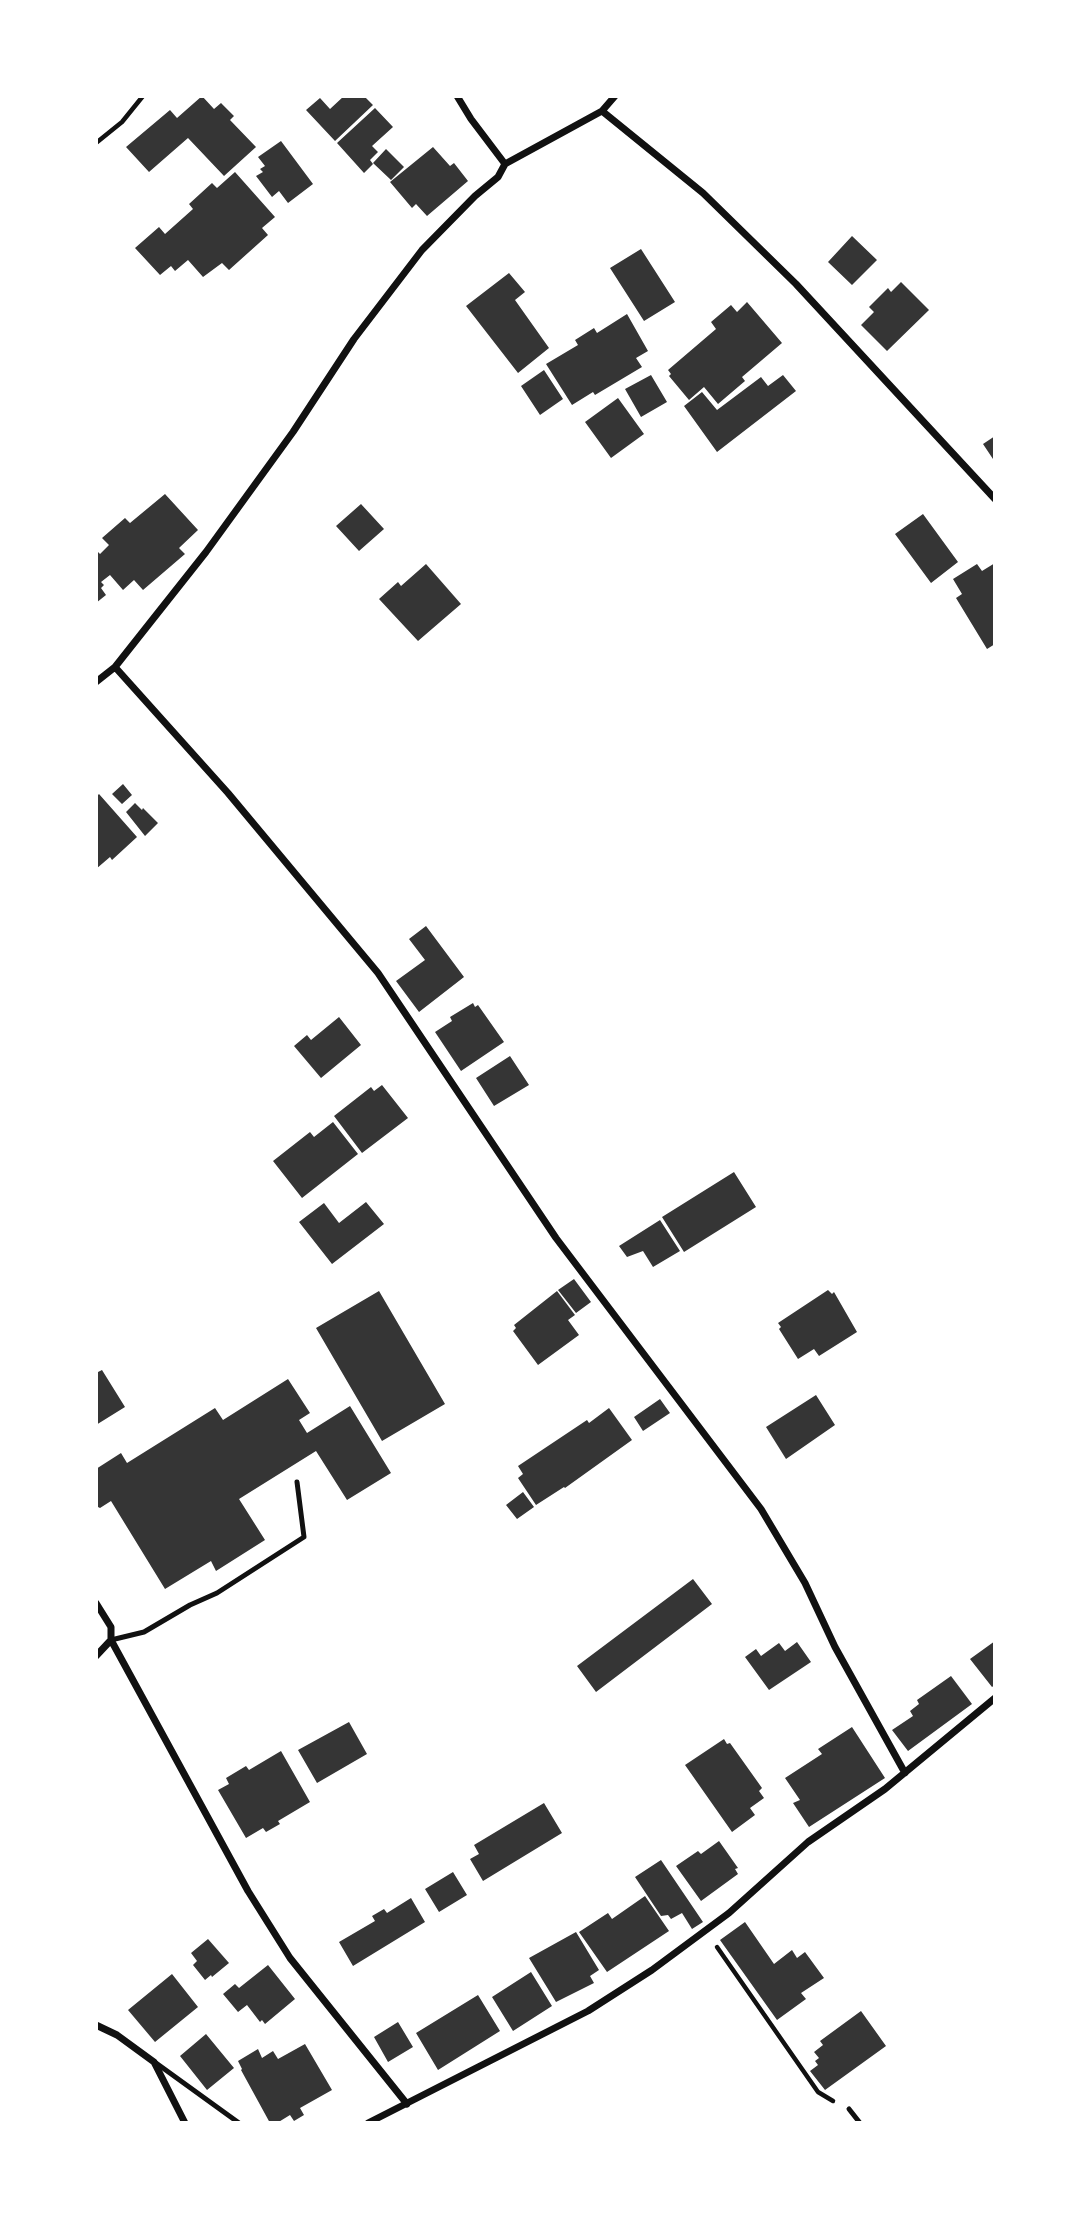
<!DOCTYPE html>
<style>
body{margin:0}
#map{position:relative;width:1091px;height:2219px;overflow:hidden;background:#fff;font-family:"IBM Plex Sans",sans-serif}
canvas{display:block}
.frame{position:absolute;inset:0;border:98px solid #fff;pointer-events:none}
</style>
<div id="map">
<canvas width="1091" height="2219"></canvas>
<div class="frame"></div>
</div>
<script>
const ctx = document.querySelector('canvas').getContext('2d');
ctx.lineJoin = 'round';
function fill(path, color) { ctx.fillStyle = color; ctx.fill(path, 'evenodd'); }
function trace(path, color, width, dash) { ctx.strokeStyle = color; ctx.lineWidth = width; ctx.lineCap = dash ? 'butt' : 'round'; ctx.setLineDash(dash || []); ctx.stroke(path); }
fill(new Path2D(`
 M202 96 214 109 221 103 234 116 230 120 256 147 224 176 188 138 149 172 126 147 170 110 177 118Z
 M344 96H364L373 105 335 141 306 110 320 98 330 109Z
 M375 108 393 127 372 146 378 152 370 160 373 164 364 173 337 143Z
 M281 141 313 184 288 203 279 191 272 197 256 176 263 172 260 169 265 166 258 157Z
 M433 147 450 166 454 163 468 181 427 216 416 204 412 208 390 182Z
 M386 149 404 167 391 180 373 163Z
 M235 172 275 217 262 228 268 235 229 270 222 263 203 277 188 260 175 271 171 266 160 275 135 248 159 227 165 234 193 209 189 204 212 183 217 188Z
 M852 236 877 260 852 285 828 262Z
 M641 249 675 302 644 321 610 268Z
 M509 273 525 292 515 300 549 348 518 373 466 306Z
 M901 282 929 310 887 351 861 325 874 312 869 307 888 288 891 292Z
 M747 302 782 343 742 377 745 381 718 404 704 387 689 400 669 376 671 374 668 370 716 329 711 322 731 305 737 312Z
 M627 314 648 351 636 358 642 367 595 395 593 392 572 405 546 364 578 345 575 340 594 328 597 333Z
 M544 370 563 399 540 415 521 386Z
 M651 375 667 402 641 417 625 389Z
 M783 375 796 391 717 452 684 406 702 392 717 410 761 377 768 386Z
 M618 398 644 434 611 458 585 422Z
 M995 436V462L983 444Z
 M165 494 198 530 179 548 185 554 143 590 134 580 123 590 110 575 101 582 104 585 101 588 106 595 96 603V550L100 554 109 545 102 538 125 518 130 523Z
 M361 504 384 529 359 551 336 526Z
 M923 514 958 562 931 583 895 534Z
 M995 563V644L987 649 956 598 962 594 953 579 977 564 982 571Z
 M426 564 461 604 418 641 379 599 398 582 401 586Z
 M123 784 132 795 122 804 112 794Z
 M99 794 137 837 112 860 110 857 96 869V797Z
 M135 803 142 810 143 808 158 823 145 836 126 812Z
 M426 926 464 977 419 1012 396 981 425 960 409 939Z
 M473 1003 475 1007 478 1005 504 1042 461 1071 435 1032 452 1021 450 1017Z
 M339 1017 361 1045 321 1078 294 1046 307 1035 311 1040Z
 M510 1056 529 1085 494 1106 476 1078Z
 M382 1085 408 1118 362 1153 334 1116 371 1087 374 1091Z
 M333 1122 358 1154 302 1198 273 1161 310 1132 314 1137Z
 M734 1172 756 1207 684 1252 662 1217Z
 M366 1202 384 1224 332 1264 299 1222 324 1203 339 1223Z
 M660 1220 680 1251 653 1267 643 1251 627 1257 619 1246Z
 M574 1279 591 1302 576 1313 558 1290Z
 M828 1290 832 1294 834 1292 857 1332 819 1356 814 1349 798 1359 779 1329 781 1327 778 1323Z
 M379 1291 445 1404 382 1441 316 1328Z
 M557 1291 575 1315 568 1320 579 1335 538 1365 513 1331 516 1328 514 1325Z
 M102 1370 125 1407 96 1425V1373Z
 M288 1379 310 1413 299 1420 307 1433 350 1406 391 1473 347 1500 316 1451 239 1499 265 1540 216 1571 211 1561 165 1589 111 1501 100 1508 96 1506V1469L121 1453 127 1463 215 1408 223 1420Z
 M816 1395 835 1425 786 1459 766 1427Z
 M660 1399 670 1413 643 1431 634 1417Z
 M609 1408 632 1440 565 1488 564 1487 536 1505 518 1478 523 1474 518 1466 587 1420 589 1423Z
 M523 1492 534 1507 517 1519 506 1505Z
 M693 1579 712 1604 596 1692 577 1666Z
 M995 1641V1685L992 1687 970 1659Z
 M797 1642 811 1662 769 1690 745 1657 756 1649 761 1656 779 1643 785 1651Z
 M951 1676 972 1704 908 1751 892 1730 913 1716 910 1711 919 1704 917 1700Z
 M349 1722 367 1754 317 1783 298 1750Z
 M852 1727 885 1778 809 1827 793 1803 800 1800 785 1778 822 1754 818 1749Z
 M724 1739 727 1744 730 1743 762 1788 759 1791 764 1798 750 1808 755 1815 732 1832 685 1765Z
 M281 1751 310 1802 278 1821 280 1824 266 1832 263 1828 246 1838 218 1790 229 1784 226 1778 246 1766 249 1770Z
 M544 1803 562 1833 483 1881 470 1859 479 1854 474 1845Z
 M719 1841 738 1868 735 1869 738 1874 701 1901 676 1866 698 1851 701 1854Z
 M661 1860 703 1922 692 1929 682 1913 671 1919 668 1915 661 1916 635 1877Z
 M453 1872 467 1895 439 1912 425 1889Z
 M645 1896 669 1931 607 1972 579 1932 608 1913 612 1919Z
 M411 1898 425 1922 353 1966 339 1942 375 1921 372 1916 384 1909 387 1913Z
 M745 1922 774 1964 792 1950 797 1958 805 1952 824 1978 801 1993 806 1999 777 2020 720 1940Z
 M576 1932 599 1970 590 1976 594 1983 556 2002 529 1958Z
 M208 1939 229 1963 212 1977 211 1975 205 1980 193 1965 197 1961 191 1953Z
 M268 1965 295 1999 265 2024 262 2020 260 2022 247 2005 238 2012 223 1994 235 1984 239 1988Z
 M531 1972 552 2006 513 2031 492 1997Z
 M172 1974 198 2007 155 2042 128 2010Z
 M478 1995 500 2031 438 2070 416 2033Z
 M861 2011 886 2046 825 2090 810 2071 818 2065 815 2061 819 2058 814 2052 823 2045 820 2041Z
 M398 2022 413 2047 388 2062 374 2037Z
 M206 2034 234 2068 207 2090 180 2056Z
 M305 2044 332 2090 300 2108 304 2115 294 2121 290 2115 277 2123H270L241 2070 242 2069 238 2061 258 2049 262 2058 273 2051 278 2059Z`), '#353535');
trace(new Path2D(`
 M96 143 122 122 143 96
 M717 1947 818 2092 833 2101`), '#111', 4.5);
trace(new Path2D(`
 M111 1640 144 1632 190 1605 217 1593 304 1537 297 1482
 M156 2063 239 2123
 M849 2109 860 2123`), '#111', 5);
trace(new Path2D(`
 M457 96 471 119 505 164
 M602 111 703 193 796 284 995 499
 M115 667 228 793 378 973 556 1238 761 1509 805 1583 835 1647 905 1773
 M96 682 115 667 206 552 293 432 354 339 422 250 475 196 498 177 505 164 602 111 615 96
 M96 1603 111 1627V1640L96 1656
 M111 1640 248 1891 290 1958 407 2104
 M96 2025 117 2035 154 2062 185 2123
 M368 2123 588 2011 652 1970 729 1913 808 1842 885 1789 995 1698`), '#111', 7);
</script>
